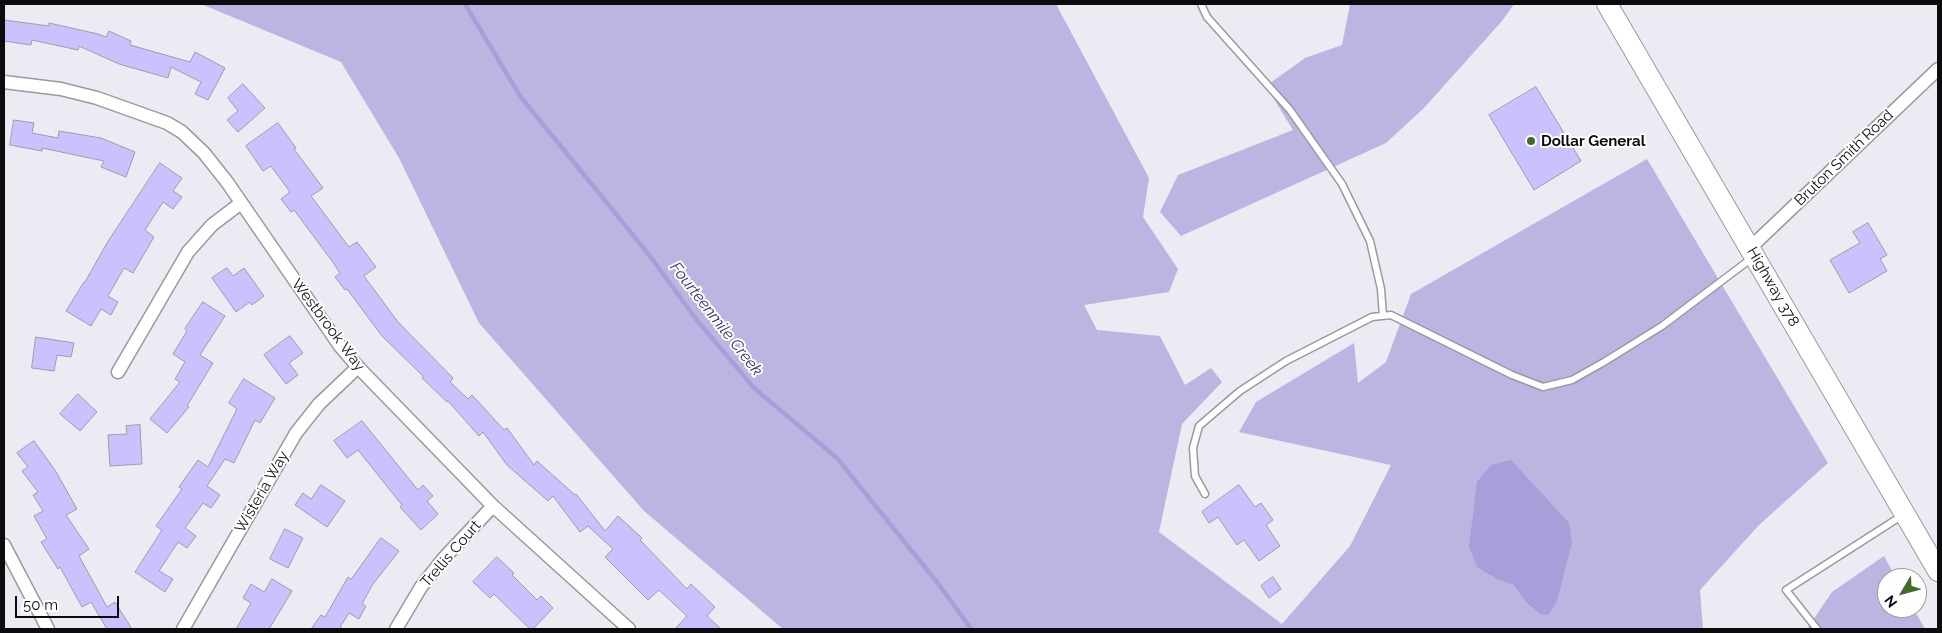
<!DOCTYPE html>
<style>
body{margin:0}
#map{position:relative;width:1942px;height:633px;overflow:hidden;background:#ecebf4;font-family:Raleway,sans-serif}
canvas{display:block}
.frame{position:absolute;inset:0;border:5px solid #0c0b0e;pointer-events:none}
.north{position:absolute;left:1877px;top:568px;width:50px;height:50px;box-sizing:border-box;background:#fff;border:1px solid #9e9d9f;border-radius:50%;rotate:233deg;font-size:14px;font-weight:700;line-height:20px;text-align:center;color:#0c0b0e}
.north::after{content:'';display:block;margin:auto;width:18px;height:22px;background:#426b27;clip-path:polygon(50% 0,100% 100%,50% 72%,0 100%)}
.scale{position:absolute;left:15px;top:596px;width:104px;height:22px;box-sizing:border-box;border:2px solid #0c0b0e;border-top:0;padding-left:6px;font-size:15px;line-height:18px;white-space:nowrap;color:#0c0b0e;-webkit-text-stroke:4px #fff;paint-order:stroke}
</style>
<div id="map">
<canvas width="1942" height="633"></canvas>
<div class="frame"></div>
<div class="north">N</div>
<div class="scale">50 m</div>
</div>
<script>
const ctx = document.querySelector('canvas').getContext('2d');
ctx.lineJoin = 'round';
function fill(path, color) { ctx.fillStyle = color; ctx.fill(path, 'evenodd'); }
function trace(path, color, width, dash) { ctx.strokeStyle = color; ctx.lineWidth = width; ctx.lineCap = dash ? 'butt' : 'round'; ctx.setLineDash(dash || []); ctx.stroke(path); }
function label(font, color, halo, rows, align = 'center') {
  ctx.font = font + ' Raleway,sans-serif'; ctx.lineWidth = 4; ctx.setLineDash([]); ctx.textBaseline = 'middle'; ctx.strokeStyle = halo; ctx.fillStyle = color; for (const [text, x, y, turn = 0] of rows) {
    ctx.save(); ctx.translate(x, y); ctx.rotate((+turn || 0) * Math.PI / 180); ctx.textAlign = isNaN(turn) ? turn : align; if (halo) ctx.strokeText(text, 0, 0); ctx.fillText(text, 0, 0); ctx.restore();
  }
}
fill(new Path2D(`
 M201 4H1058L1057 6 1149 178 1143 217 1178 269 1169 292 1084 305 1097 330 1160 336 1185 385 1211 368 1222 382 1182 424 1159 532 1282 624 1350 546 1391 465 1239 432 1256 402 1354 343 1358 383 1386 362 1411 294 1647 159 1828 463 1759 525 1700 590 1703 629H783L644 511 479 323 399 158 341 62Z
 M1350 4H1514L1502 21 1424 108 1386 143 1181 236 1160 212 1178 175 1293 130 1266 86 1305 58 1342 45Z
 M1884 556 1896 578H1887V608H1913L1925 629H1807L1832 592Z`), '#bab5e1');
fill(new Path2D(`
 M1511 460 1569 523 1572 543 1556 604 1548 615 1541 614 1526 602 1514 585 1495 578 1477 567 1469 547 1477 482 1491 465Z`), '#a79fda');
trace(new Path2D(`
 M465 4 520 96 650 256 696 319 754 388 837 458 940 586 971 629`), '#a79fda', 4.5);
const building = new Path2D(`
 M4 20 49 26V23L98 34 106 37 109 31 131 41 130 45 190 62 195 52 225 68 208 100 195 94 201 82 171 67 168 78 119 64 79 46 78 50 32 40 31 45 4 41Z
 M243 84 265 108 238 132 227 120 238 111 228 98Z
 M1536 87 1581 161 1534 190 1489 115Z
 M14 120 34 123 32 133 58 138 59 131 101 138 135 152 126 177 101 167 104 161 42 148V151L10 145Z
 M278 123 296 148 294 149 323 188 311 196 349 247 357 242 376 267 364 276 398 322 453 378 450 382 468 399 472 395 504 430 507 428 534 465 537 461 575 495 576 494 605 531 618 516 642 538 640 540 687 589 691 584 715 607 707 616 721 629H675L687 616 659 590 648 600 605 557 613 549 588 526 580 532 553 496 548 501 507 465 483 432 479 436 448 401 447 402 422 378 423 376 382 336 347 289 345 290 335 277 340 273 332 261 294 210 291 212 281 199 290 192 271 166 263 171 246 146Z
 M160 163 182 178 173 191 182 197 173 209 163 202 145 230 154 237 133 273 124 268 108 296 118 302 111 315 101 309 91 326 66 311 84 282H85L107 243Z
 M1868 223 1887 255 1880 259 1887 271 1849 293 1830 260 1860 243 1853 232Z
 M227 268 233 276 244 268 264 296 252 305 250 302 236 312 212 278Z
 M203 302 225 316 200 355 213 363 187 406 189 407 167 433 150 419 180 382 175 379 185 362 173 354 187 331 185 329Z
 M290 336 303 353 289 363 298 375 286 384 264 355Z
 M36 337 74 343 71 357 57 355 54 371 32 368Z
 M244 379 275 398 260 423 255 420 234 463 225 459 207 486 220 495 211 508 203 503 185 528 196 536 187 548 178 542 159 571 173 579 165 592 135 572 162 530 156 526 182 489 179 487 198 460 208 467 237 409 229 403Z
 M78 394 97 412 80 431 60 414Z
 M362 421 418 490 423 485 433 496 427 501 438 514 421 530 400 507 402 505 358 450 347 458 334 441Z
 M140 425 142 464 110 466 108 435 127 434 126 426Z
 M34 441 55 470 77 509 66 515 89 549 79 556 107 607 115 602 132 629H107L91 602 82 607 60 567 58 569 41 542 47 539 34 516 43 511 33 495 38 492 22 471 28 467 17 453Z
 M321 485 345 501 327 527 295 505 303 493 311 499Z
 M1239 485 1255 507 1261 503 1273 520 1266 525 1280 546 1259 561 1244 540 1237 545 1218 517 1209 523 1202 512Z
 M285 529 303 538 288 568 270 559Z
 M381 538 399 551 373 584 362 604 366 606 359 619 349 613 340 627 343 629H311L321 615 325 617 348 577 351 579Z
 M497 557 514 573 512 575 537 600 541 596 553 608 533 629H530L494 594 490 598 473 582Z
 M1273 577 1281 589 1269 598 1261 586Z
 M272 579 292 591 269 629H236L251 603 243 598 251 584 264 592Z`);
fill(building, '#cac2ff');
trace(building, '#9d9ca4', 1);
const service = new Path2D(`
 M1201 4 1207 17 1290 110 1342 184 1370 241 1381 289 1383 316
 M1205 494 1195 476 1193 448 1199 426 1240 391 1286 361 1372 317 1391 315 1512 375 1543 387 1572 380 1604 362 1662 326 1752 258
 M1817 629 1786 590 1903 515`);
const minor = new Path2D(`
 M4 82 61 89 97 98 167 123 182 132 204 153 227 182 340 346 358 367 493 506 629 629
 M1750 248 1938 69
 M118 372 188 252 212 225 241 203
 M4 545 48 629
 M183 629 296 433 319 404 358 367
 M396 629 421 587 444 558 493 506`);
const primary = new Path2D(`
 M1607 4 1938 571`);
trace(service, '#9999a1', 9);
trace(minor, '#9999a1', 15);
trace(primary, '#9999a1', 22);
trace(service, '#fff', 6);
trace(minor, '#fff', 12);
trace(primary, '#fff', 20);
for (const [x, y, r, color] of [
 [1531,141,5,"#426b27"]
]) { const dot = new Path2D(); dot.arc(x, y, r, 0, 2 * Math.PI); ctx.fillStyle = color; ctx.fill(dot); trace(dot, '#fff', 2); }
label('bold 15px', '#0c0b0e', '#fff', [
 ["Dollar General",1541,141]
], 'left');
label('15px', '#0c0b0e', '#fff', [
 ["Bruton Smith Road",1844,158,-44],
 ["Highway 378",1773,287,60],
 ["Westbrook Way",328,325,53],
 ["Wisteria Way",262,492,-60],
 ["Trellis Court",451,554,-49]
]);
label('italic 16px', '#3e2c72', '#fff', [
 ["Fourteenmile Creek",716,319,52]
]);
</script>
